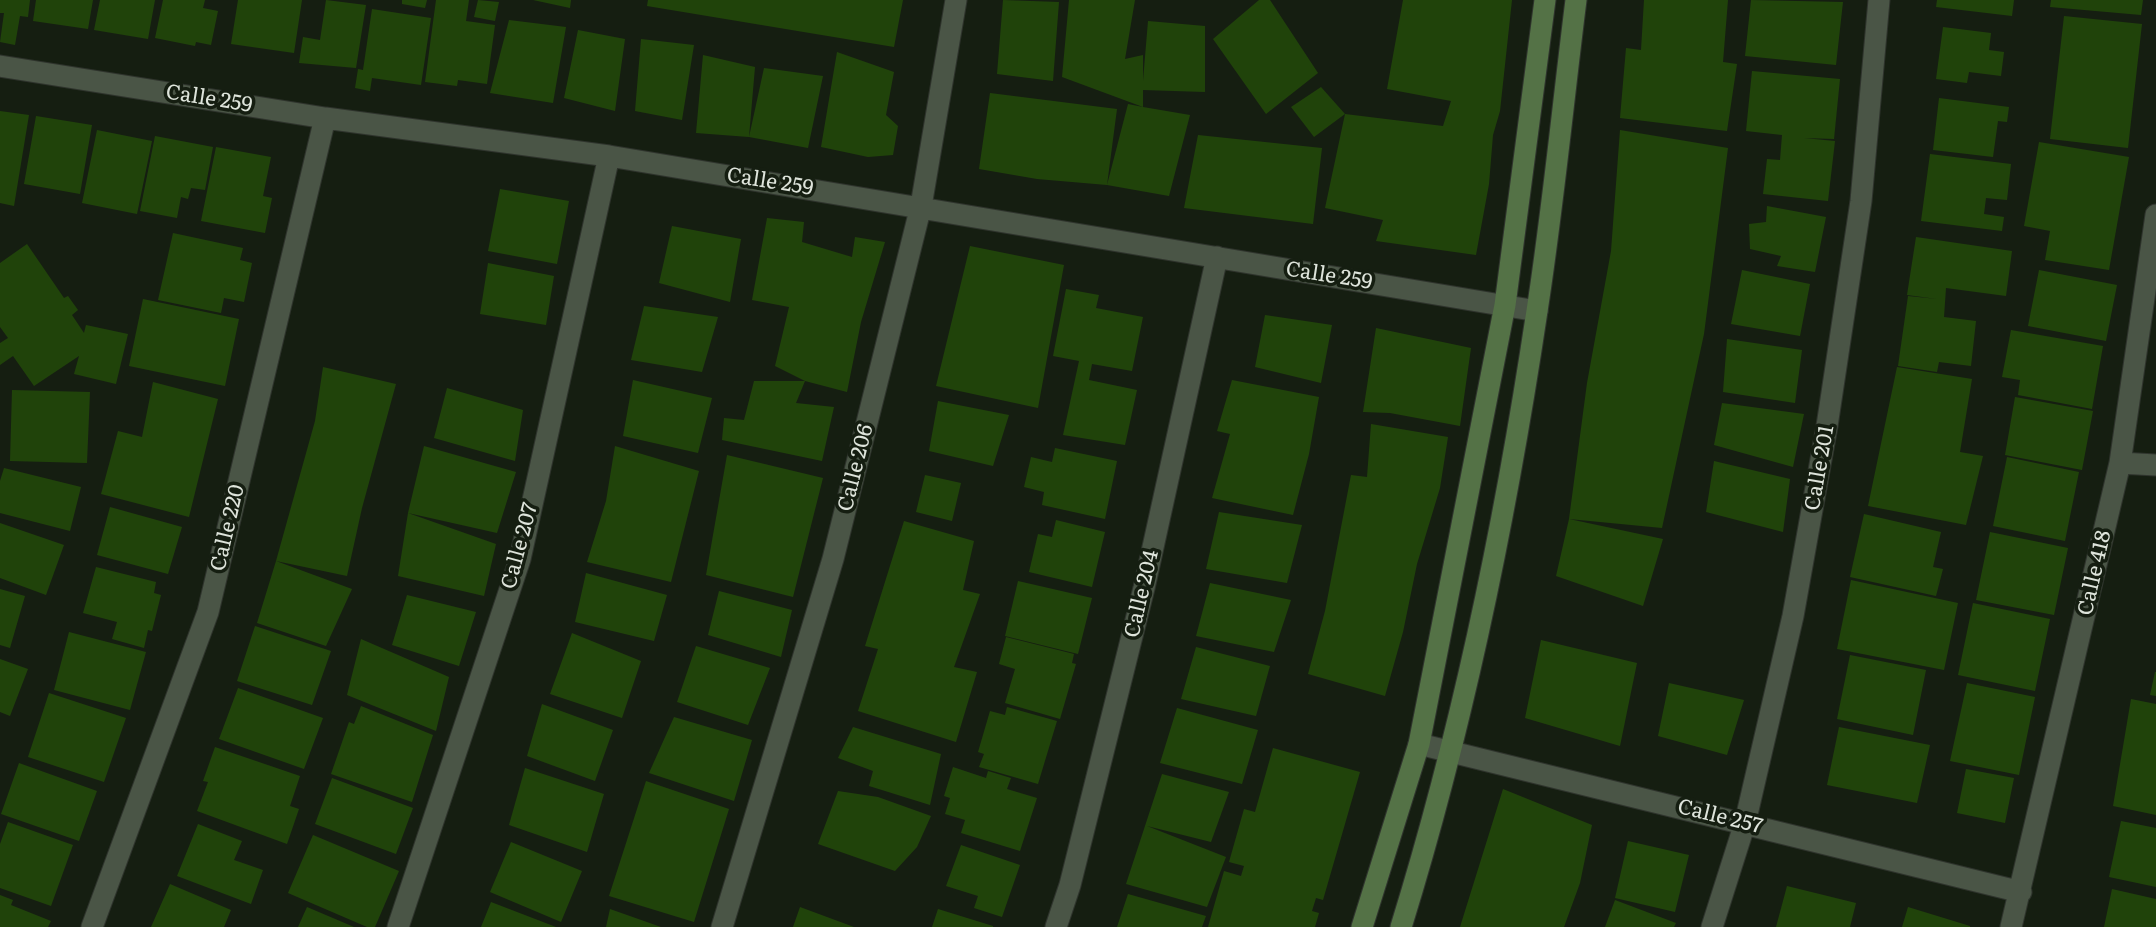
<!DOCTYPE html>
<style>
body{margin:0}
canvas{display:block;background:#151e11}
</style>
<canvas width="2156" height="927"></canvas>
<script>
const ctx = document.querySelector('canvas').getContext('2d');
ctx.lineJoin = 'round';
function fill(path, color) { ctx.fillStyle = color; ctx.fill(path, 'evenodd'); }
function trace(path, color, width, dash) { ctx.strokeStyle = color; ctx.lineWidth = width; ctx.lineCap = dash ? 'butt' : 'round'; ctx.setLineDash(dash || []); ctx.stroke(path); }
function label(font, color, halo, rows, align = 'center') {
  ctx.font = font + ' Literata,serif'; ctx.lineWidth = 7; ctx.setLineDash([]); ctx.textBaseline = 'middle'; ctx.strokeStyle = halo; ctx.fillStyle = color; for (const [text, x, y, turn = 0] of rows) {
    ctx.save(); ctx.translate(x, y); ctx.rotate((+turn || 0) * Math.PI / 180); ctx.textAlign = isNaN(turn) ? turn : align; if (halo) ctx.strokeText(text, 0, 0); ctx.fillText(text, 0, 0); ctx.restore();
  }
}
fill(new Path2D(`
 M0 0H30L28 17 20 16 15 45 0 42 4 13H0Z
 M36 0H93L88 29 33 21Z
 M100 0H155L148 39 94 30Z
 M163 0H205L203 8 218 11 211 45 196 42 195 46 155 38Z
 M238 0H302L294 53 231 44Z
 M326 0 366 5 356 68 299 63 303 37 320 40Z
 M402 0H427L425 8 402 4Z
 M436 0H469L466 21 495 25 487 84 458 80 457 86 425 82Z
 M478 0 499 2 495 21 474 17Z
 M533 0H571L570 8Z
 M648 0H903L894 47 647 6Z
 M1003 0 1059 2 1053 81 997 74Z
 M1069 0H1135L1125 59 1143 55V81L1148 21 1205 26V92L1143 90V107L1190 115 1169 196 1107 185 1128 104 1143 107 1062 77Z
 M1259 0H1270L1318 73 1266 114 1213 39Z
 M1403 0H1512L1500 111 1493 135 1489 184 1476 255 1376 241 1383 220 1325 208 1345 114 1314 137 1291 107 1321 87 1345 114 1443 126 1451 101 1387 89Z
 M1644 0H1728L1723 62 1737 64 1727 131 1620 118 1626 48 1641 50Z
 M1751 0 1843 2 1836 65 1745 56Z
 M1937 0H2014L2012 16 1936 7Z
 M2051 0H2143L2141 15 2050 7Z
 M372 9 431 18 421 85 372 78 370 91 355 88 358 69 363 70Z
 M2064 16 2142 24 2128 148 2050 139Z
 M509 20 566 27 553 103 490 93Z
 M1943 27 1991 33 1989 50 2004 52 2001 76 1969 72 1967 83 1936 79Z
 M578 30 625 39 615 111 564 98Z
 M641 39 694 45 682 120 635 111Z
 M837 52 894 72 886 115 898 126 893 155 868 157 821 147Z
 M703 55 755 67 749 137 696 133Z
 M764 68 823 76 808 148 749 137Z
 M1752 71 1840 79 1834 139 1804 138 1835 141 1828 201 1763 194 1767 159 1780 160 1782 135 1746 131Z
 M990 93 1117 109 1107 185 1037 179 979 169Z
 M1939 98 2009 107 2007 122 1998 121 1993 157 1933 150Z
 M0 111 29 115 14 206 0 203Z
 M36 116 92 125 80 194 24 184Z
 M97 130 152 141 137 214 82 203Z
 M1620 130 1728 148 1704 334 1662 528 1569 519 1587 383 1611 251Z
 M1198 135 1322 148 1313 224 1184 208Z
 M155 136 213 147 205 190 191 188 188 199 181 197 177 218 140 211Z
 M2039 142 2129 157 2109 270 2045 260 2050 231 2024 226Z
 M216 147 271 157 263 196 272 198 265 233 201 221Z
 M1930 154 2011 164 2007 200 1986 198 1984 214 2004 217 2002 231 1921 221Z
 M500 189 569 201 557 264 488 251Z
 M1767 206 1826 217 1815 272 1777 266 1781 256 1750 249 1749 224 1766 222Z
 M767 218 804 222 802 242 852 257 855 237 885 242 861 322 847 392 805 381 775 366 789 307 752 300Z
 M672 226 741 239 730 302 659 283Z
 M173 233 243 248 240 260 252 263 244 302 224 298 221 313 158 300Z
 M1916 237 2012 251 2006 296 1946 288 1944 317 1976 321 1971 366 1939 362 1937 372 1898 366 1908 296 1937 299 1907 295Z
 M27 244 64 298 68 296 78 310 72 315 84 333 86 325 128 334 116 384 74 374 79 356 34 386 13 356 0 365V343L8 338 0 327V263Z
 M970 246 1064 265 1038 408 936 386Z
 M488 263 554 276 546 325 480 314Z
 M1742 270 1810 284 1800 336 1731 324Z
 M2039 270 2117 285 2106 341 2028 326Z
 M1066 289 1099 295 1096 308 1143 317 1132 371 1092 364 1089 380 1137 390 1125 445 1063 435 1079 361 1053 356Z
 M143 299 239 319 225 386 129 366Z
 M644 306 718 317 702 372 631 360Z
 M1265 315 1332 325 1321 383 1255 367Z
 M1376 328 1471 348 1460 426 1390 413 1363 412Z
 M2011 330 2103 346 2092 409 2018 395 2020 380 2002 377Z
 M1727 339 1802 350 1795 403 1723 392Z
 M323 367 396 384 362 508 347 576 276 561 315 421Z
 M1897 367 1972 379 1960 452 1983 456 1966 525 1868 506Z
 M633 380 712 398 698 453 623 436Z
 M1232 380 1319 397 1309 454 1293 515 1212 498 1230 434 1217 431Z
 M754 381H805L796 403 834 407 822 461 722 440 724 418 744 420Z
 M153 382 218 399 189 517 101 494 118 431 142 437Z
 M447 388 523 410 515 461 434 438Z
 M12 390 90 392 87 463 10 461Z
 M2015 397 2093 411 2082 470 2005 455Z
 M938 401 1009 415 993 466 929 451Z
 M1722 403 1804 414 1793 467 1714 445Z
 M1371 424 1448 437 1440 488 1417 564 1403 632 1385 696 1308 674 1325 611 1351 475 1367 477Z
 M424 446 516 472 497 533 408 513Z
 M615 446 699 471 671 582 587 562 606 501Z
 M1055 448 1117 461 1105 519 1042 505 1044 492 1024 487 1031 457 1052 462Z
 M727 455 823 478 793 597 706 575Z
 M2007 457 2079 472 2065 541 1993 526Z
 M1714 461 1790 479 1783 532 1706 512Z
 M4 468 81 487 70 531 0 513V481Z
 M925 475 961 483 952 521 916 512Z
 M110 507 182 527 168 574 97 555Z
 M1219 512 1302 525 1287 583 1206 569Z
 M408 513 496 544 484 596 398 576Z
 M1864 514 1941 532 1933 567 1943 569 1936 596 1850 577Z
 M1569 519 1663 539 1643 606 1556 576Z
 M1056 520 1105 532 1092 587 1029 572 1038 534 1052 537Z
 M904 521 974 541 963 590 980 594 954 667 977 672 956 742 858 711 878 649 865 646Z
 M0 523 64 545 46 595 0 578Z
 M1990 532 2068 548 2054 615 1976 600Z
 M276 561 352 589 326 646 257 623Z
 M96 567 156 582 154 593 161 595 152 631 148 630 144 648 112 639 117 622 83 613Z
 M586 573 667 595 654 641 575 622Z
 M1851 580 1958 603 1944 670 1837 649Z
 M1018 581 1092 598 1078 654 1005 636Z
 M1210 583 1291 600 1274 652 1196 636Z
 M0 589 25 596 10 648 0 645Z
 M719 591 792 610 781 657 708 635Z
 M407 595 476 612 459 666 392 645Z
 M1973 603 2050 619 2035 691 1958 675Z
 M255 626 331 651 312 705 237 681Z
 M69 632 146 652 130 710 54 690Z
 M572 633 641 661 622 718 550 694Z
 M1006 637 1074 654 1072 663 1076 664 1060 719 1005 703 1015 669 999 664Z
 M361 639 449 677 436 731 347 695Z
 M1541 640 1637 663 1620 746 1525 718Z
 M696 646 770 668 748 725 677 702Z
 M1196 647 1270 666 1256 716 1181 699Z
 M1850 655 1926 670 1913 735 1837 719Z
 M0 659 28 669 10 716 0 712Z
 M2155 672H2156V696L2150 695Z
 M1669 683 1744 700 1727 755 1658 736Z
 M1967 683 2035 697 2019 775 1950 761Z
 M238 688 323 718 304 769 219 739Z
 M49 693 126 718 104 782 28 757Z
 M2131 699 2156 704V815L2113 806Z
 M542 704 613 730 595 781 527 756Z
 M361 706 433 735 412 802 331 774 349 722 354 724Z
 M1007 707 1057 721 1038 784 979 767 984 754 978 752 990 711 1005 715Z
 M1177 708 1258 730 1242 784 1160 763Z
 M674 717 752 740 734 801 649 773Z
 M853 727 941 754 930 805 869 786 873 771 838 758Z
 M1839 727 1930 745 1917 803 1827 785Z
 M215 747 300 776 290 806 299 809 287 844 197 811 208 782 203 781Z
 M1273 748 1360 772 1323 900 1316 898 1312 911 1319 913 1315 927H1208L1224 871 1241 876 1244 866 1229 862 1244 809 1255 812Z
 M19 763 97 791 79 841 1 814Z
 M953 767 986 778 988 771 1011 778 1007 789 1037 798 1020 851 961 833 965 820 945 814 950 798 944 796Z
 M525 768 604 794 587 852 509 825Z
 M1966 769 2014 778 2005 823 1957 813Z
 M1162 774 1229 792 1211 842 1147 826 1226 857 1207 907 1126 884Z
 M332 778 413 808 396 854 315 824Z
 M646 781 729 809 694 922 609 896Z
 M1503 789 1592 825 1580 883 1564 927H1460Z
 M838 791 878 797 931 816 917 847 895 871 818 844Z
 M2121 821 2156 828V887L2109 877Z
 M8 822 73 845 51 906 0 888V844Z
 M198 824 242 841 234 860 263 870 251 904 177 876Z
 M313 835 399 871 375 927H367L288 893Z
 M1628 841 1689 855 1675 912 1615 898Z
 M511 842 582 871 561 922 490 892Z
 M961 845 1020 865 1002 917 974 908 978 896 946 886Z
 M170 884 231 910 224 927H151Z
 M1787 886 1856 903 1850 927H1776Z
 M2112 889 2156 899V927H2104Z
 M1128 894 1206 916 1202 927H1117Z
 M0 895 13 900 11 905 51 921 48 927H0Z
 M1615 900 1676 923 1674 927H1605Z
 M491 902 556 927H481Z
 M307 907 354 927H298Z
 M800 907 854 927H793Z
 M1908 907 1970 926V927H1902Z
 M610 909 661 927H606Z
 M938 909 993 926V927H932Z`), '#20430a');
const street = new Path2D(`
 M0 66 325 118 609 156 1537 311
 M2120 463 2156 465
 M1419 744 2021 892
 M92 927 208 612 325 118
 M398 927 520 559 609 156
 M722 927 833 559 921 206 956 0
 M1056 927 1070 885 1144 588 1217 257
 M1712 927 1745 823 1793 616 1827 426 1861 201 1879 0
 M2011 927 2120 463 2156 215`);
const secondary = new Path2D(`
 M1362 927 1419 744 1505 305 1545 0
 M1401 927C1463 727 1506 518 1537 311 1553 208 1563 103 1576 0`);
trace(street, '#2f342d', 23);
trace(secondary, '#2f342d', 23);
trace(street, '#4a5546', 21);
trace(secondary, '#547246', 21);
label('21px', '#dee4db', '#151e11', [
 ["Calle 259",209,99,9],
 ["Calle 259",770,182,9],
 ["Calle 259",1329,276,9],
 ["Calle 206",856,468,-76],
 ["Calle 201",1820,468,-80],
 ["Calle 220",228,528,-77],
 ["Calle 207",520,546,-75],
 ["Calle 418",2095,573,-77],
 ["Calle 204",1142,594,-77],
 ["Calle 257",1720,817,14]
]);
</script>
